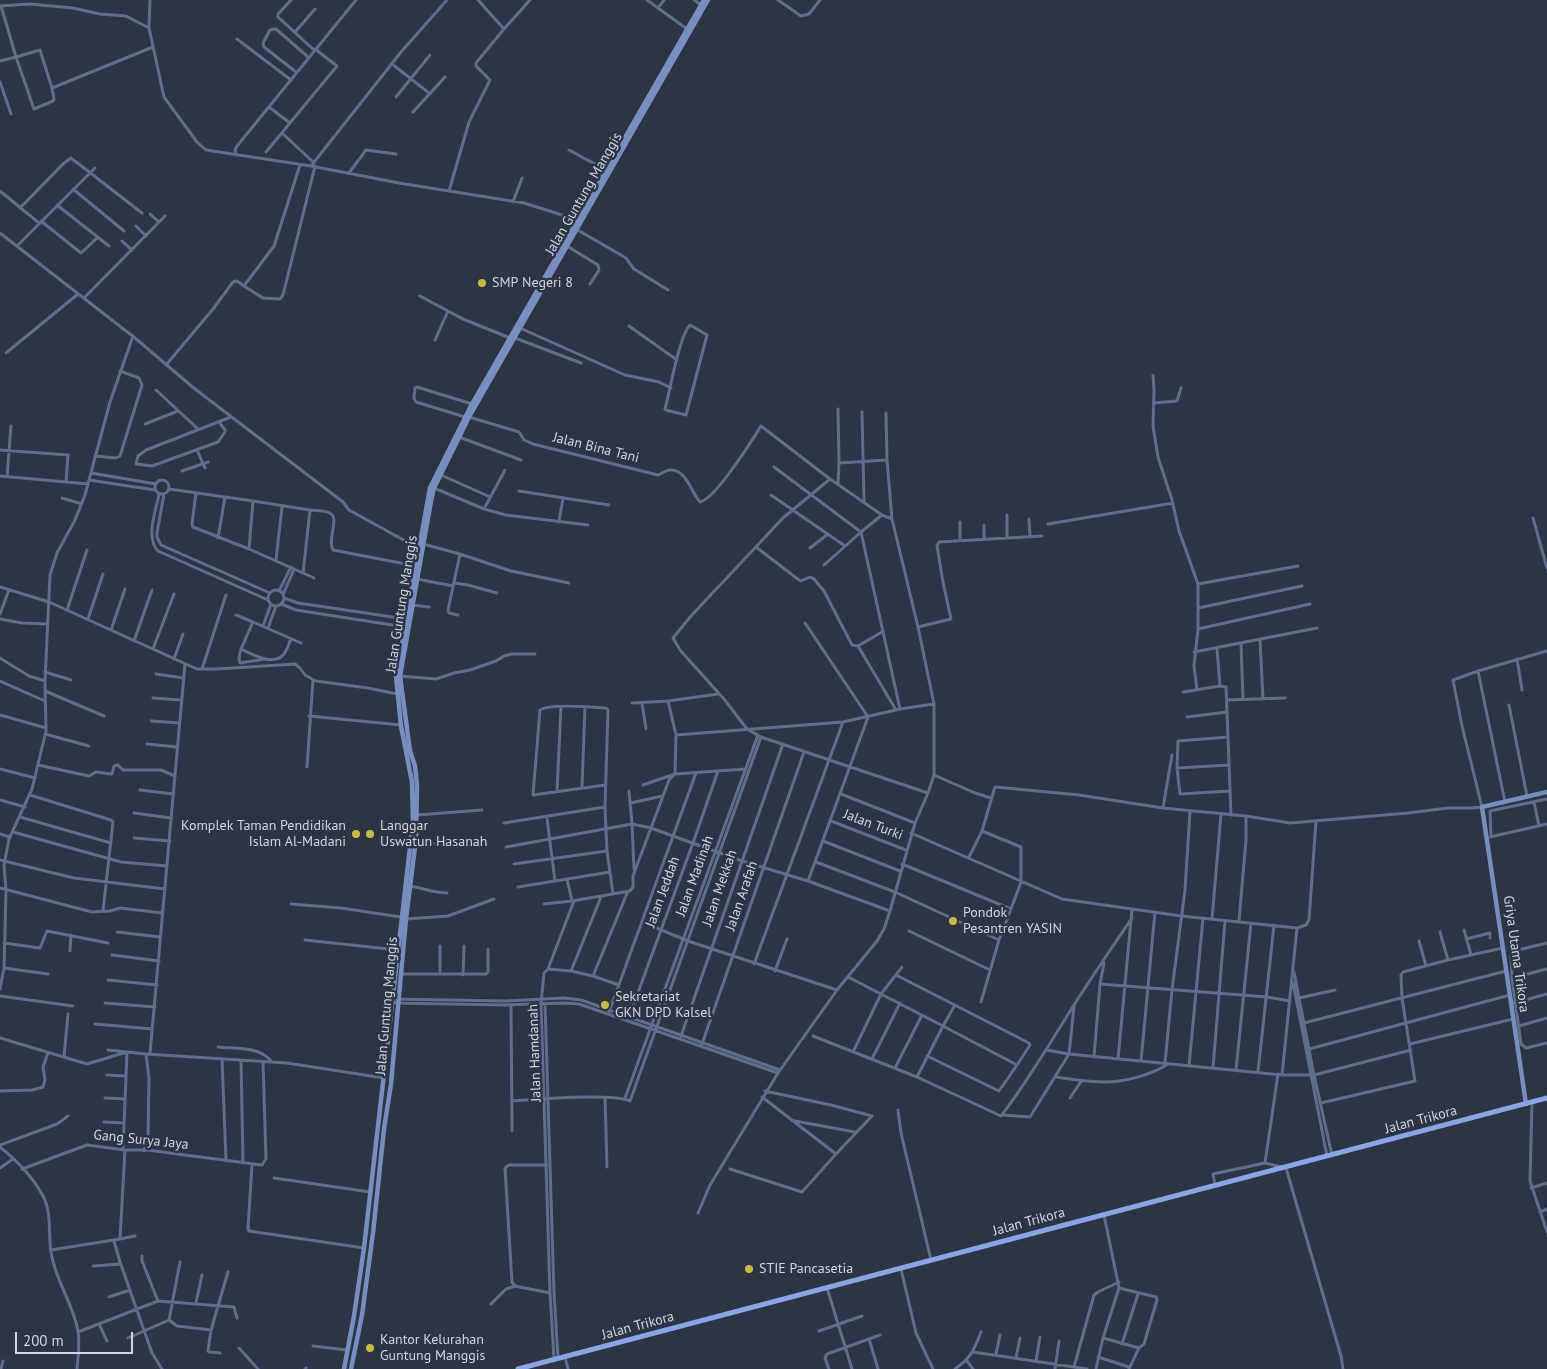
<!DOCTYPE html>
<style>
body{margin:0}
#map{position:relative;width:1547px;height:1369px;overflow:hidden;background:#2d3445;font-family:"PT Sans",sans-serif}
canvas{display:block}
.scale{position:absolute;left:15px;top:1332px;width:118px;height:22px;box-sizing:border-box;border:2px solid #d2d6e2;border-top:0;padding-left:6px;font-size:15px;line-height:18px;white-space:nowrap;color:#d2d6e2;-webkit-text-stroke:4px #2d3445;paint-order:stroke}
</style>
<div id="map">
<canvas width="1547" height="1369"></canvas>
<div class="scale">200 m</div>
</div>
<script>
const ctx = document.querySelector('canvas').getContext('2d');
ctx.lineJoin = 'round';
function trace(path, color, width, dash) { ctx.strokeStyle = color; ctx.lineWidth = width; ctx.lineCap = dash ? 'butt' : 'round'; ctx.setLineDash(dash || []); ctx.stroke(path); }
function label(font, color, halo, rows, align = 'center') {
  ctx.font = font + ' "PT Sans",sans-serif'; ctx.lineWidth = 5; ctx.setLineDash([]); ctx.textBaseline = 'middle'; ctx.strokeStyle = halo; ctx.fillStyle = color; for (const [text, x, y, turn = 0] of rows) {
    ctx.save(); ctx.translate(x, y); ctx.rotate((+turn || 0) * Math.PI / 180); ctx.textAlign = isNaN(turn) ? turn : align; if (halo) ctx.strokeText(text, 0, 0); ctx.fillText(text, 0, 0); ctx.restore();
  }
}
trace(new Path2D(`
 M291 0 278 14V17L314 50
 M478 0 504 29 530 0
 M647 0 687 29
 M694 0 701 5
 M778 0 801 16 809 14 820 0
 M0 6 30 4 73 8 100 14 126 16 149 28 164 97 197 142 206 150 311 166 399 183 524 203 578 220
 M1 6 16 57 40 50 52 88 153 47
 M658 8 664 0
 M149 28 150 0
 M295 32 315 9
 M237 39 291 80
 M0 61 16 57 34 109 53 101 54 99 52 88
 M392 64 429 93
 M296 72 264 47 263 43 270 30 276 29 308 57
 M0 82 11 114
 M396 97 430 55
 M269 107 290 123
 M413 112 445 77
 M282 133 313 162
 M569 150 606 170
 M266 152 337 66 315 49
 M236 155 235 150 237 146 356 0
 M311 166 401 52 447 0
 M349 173 366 150 396 154
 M73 189 124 231
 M0 191 39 223
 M449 191 469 122 490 80 476 66V63L504 29
 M513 202 522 178
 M57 205 109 246
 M20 208 64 163 71 158 142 213
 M150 214 159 222
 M41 221 81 253 98 237
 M136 226 146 236
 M576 229 626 258 634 269 668 290
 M0 233 135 338 195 389 343 502 349 510 418 548
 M122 241 132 250
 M17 246 95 168
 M567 246 598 265 599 270 590 284
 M244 286 263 298 280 299 283 295 315 166
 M420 296 463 319 510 338
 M84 298 165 216
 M690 325 707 335 686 415 666 410 665 409C670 391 679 336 690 325Z
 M629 326 677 360
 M520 328 625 375 659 382 671 388
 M515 338 581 363
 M435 340 448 311
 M6 353 78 294
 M166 365 213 309 233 282 237 281 244 286 274 246 300 165
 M1153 375 1154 391 1153 426 1158 457 1172 500 1179 531 1198 584V629L1194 666 1197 690
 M156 390 198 429
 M1153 403 1177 401 1181 388
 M838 409 839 463
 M862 412 864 501
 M886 413 887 460 892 519 918 627 934 704
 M465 417 416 402 414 398 415 388 417 387 472 404
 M469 417 519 432 524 440 533 444 658 475C662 474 666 470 669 470 686 468 691 492 700 502 716 498 751 442 761 426L830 479
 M219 422 225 430V432L218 442 152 466 136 464 138 456 146 450 231 417
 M145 424 178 411
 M459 437 521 460
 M0 450 68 455 66 482
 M197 450 205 468
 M95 456 116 458 120 456 142 385 139 378 120 371
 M774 467 861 532 824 565
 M182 471 208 462
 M91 473 156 484
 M441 475 490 497
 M0 476 88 484
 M7 477 11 426
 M155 487a7 7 0 1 1 14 0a7 7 0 1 1-14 0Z
 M89 480 155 490
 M838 483 839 463 887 460
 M434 488 484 509 506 515 588 525
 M169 489 253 501 249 549 303 573 310 510 253 501
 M519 491 609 505
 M196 493 192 524 193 527 249 549
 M159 494C156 511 145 537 158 551L268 600
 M164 494 157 533V537L161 545 270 593
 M771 495 845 546
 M62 498 82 504
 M484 509 505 470
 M310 510C316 511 327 510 331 514 339 519 327 541 333 550L416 566
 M882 515 830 479 783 518 691 616 673 638 680 650 724 699 747 729 761 737 928 793
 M1007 515V538
 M1533 518 1547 568
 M892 519 882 515 861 532 900 709
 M1029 519 1030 537
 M559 522 563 498
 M960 522V540
 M1048 524 1173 503
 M984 525V539
 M218 538 225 497
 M423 544 460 554 511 571 569 583
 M756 547 799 580 801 581 810 577 814 579 824 591 852 645 858 646 896 710
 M810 548 828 534
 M276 560 282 507
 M303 573 314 578
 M417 579 453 586
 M454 583 468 585 497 593
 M1198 584 1298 566
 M0 587 49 602 197 669H217L295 664 300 668 305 675 316 681 368 688 397 694
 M268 598a8 8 0 1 1 16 0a8 8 0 1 1-16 0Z
 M279 591 291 567
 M283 595 294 569
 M284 598 298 603 406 619
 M281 604 296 610 405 627
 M412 605 429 607
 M1198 608 1302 586
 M67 610 87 550
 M0 614 9 590
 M236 615 253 622
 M458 615 449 613 448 610 460 554
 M0 619 22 623 47 624
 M88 619 103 574
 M805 623 868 717 808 881
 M263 626 271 604
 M918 627 951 619 943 582 937 546 939 542 1042 536
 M268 628 276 606
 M1198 629 1310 604
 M111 630 125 589
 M291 639C289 643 287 650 284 654 274 667 252 654 241 649L253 622 301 643
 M1260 640 1263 699
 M134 641 152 590
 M1241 644 1243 699
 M858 646 882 632
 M153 649 174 594
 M241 649 239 658 240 663 265 659
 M1217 649 1220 686
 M1194 652 1317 628
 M0 658 29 676 45 681
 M174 659 183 634
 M1517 659 1522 690
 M202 669 226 595
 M1478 671 1505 802
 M45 672 71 680
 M156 674 184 678
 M400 676 436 679 454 673 470 670 496 661 504 656 512 654H535
 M0 681 45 701
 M45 691 104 716
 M1183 692 1220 686 1226 687 1231 815
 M153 698 181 700
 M1227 700 1285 698
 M668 701 718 694
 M632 703 668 701 676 735 675 774 643 785
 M642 703 646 729
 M1509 705 1527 796
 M0 715 46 728
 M309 716 401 725
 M1187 717 1227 712
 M151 721 180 723
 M45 734 89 746
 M676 735 843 722 900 709 934 704V775
 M1228 737 1178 741 1177 768 1180 794 1230 791
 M147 744 177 747
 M38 765 89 776 96 772 112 774 114 766 118 765 123 770H161L175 776
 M307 767 313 680
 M1177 768 1229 765
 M0 769 35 778
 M605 785 533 795 540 710C550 703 592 707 606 708L608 710 605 807 607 851 613 894
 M582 787 585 707
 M140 790 173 794
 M557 791 561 707
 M629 791 632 824 634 869
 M841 794 915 823
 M30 795 111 820 113 822 103 911
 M0 800 25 807
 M1534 802 1539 826
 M631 803 662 796
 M1163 808 1172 755
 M134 813 171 818
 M417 815 482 810
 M20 817 111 843
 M547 818 555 881
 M831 821 906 850
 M504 823 605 807
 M982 831 1021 847V882L1011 909
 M13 832 121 862 167 866
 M911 833 1062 899 1181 916 1297 928 1282 1075
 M0 834 10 837
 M1490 837 1547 824
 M1491 837 1490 811 1547 799
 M134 838 170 841
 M823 841 900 871
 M415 843 444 844
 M506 847 632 824 651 828 742 861 808 881 890 911
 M969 857 982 831 995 787 1079 795 1163 808 1246 816 1290 823 1408 813 1448 808H1472L1482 807 1462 726 1453 680 1478 671 1547 651
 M0 860 74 878 165 889
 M816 862 895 892 999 940
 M514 864 607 851
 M902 864 1011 909 999 940 981 1002
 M633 876 669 780 675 774 746 769
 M567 879 572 901 630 891 633 887V875
 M410 886C423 888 434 893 447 893
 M518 887 610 872
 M0 888 92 912 110 911 120 908 162 913
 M291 904 341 908 401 917
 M544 904 572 901
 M406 919 448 916 494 899
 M1212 919 1221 814
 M1239 921 1246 840V816
 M642 922 688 941 837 990
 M1297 928 1306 925 1309 920 1316 821
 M1464 930 1471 955
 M909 931 990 970
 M117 932 160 937
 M1440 932 1448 960
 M1466 939 1490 933V938
 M305 940 398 950
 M1419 941 1426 966
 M4 943 40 948 47 931 108 943
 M1547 943 1514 951 1511 955 1512 978 1521 1044 1526 1048 1547 1043
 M440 946V974
 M70 951 71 935
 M112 955 159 961
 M754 964 843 722
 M4 968 48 974
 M548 969 574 901
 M571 971 601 897
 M775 971 787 939
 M1294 972 1314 1075 1332 1155
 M401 974H486L488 972V949
 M463 975 464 946
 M896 975 1029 1043 1030 1045 1017 1065
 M593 976 619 985
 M848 977 943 1026 917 1077
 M1512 978 1547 969
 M108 980 157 985
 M1293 983 1327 1156
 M1100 984 1267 997 1290 1001
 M0 989 4 968 6 891 4 865 9 839 32 789 46 731 45 681 50 575 57 553 75 520 85 495 110 402 133 336
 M0 996 73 1006
 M1299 998 1335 990
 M393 999 505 1001 564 998 581 1000 780 1070
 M105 1003 155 1007
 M392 1003 503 1005 564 1003 579 1004 778 1073
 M1514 1003 1547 994
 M545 1004 554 1293 558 1358
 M511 1005 512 1131
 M609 1012 696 773
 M629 1017 693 843 718 771
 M1304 1023 1506 971
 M95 1024 152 1029
 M1519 1026 1547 1018
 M681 1036 783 744
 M813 1036 917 1077 1001 1116C1033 1075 1058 1028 1087 985 1102 962 1117 940 1132 918
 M0 1038 87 1064 127 1052 123 1149
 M702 1044 804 752
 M1410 1044 1513 1019
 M218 1047C236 1049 259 1046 271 1061
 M1309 1049 1510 995
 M108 1050 146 1054 287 1063 384 1078
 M1046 1050 1069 1054 1282 1075H1314L1411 1050
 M853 1052 881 994 902 967
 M150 1053 185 664
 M927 1056 999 1091 1017 1065 943 1026 955 1005
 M64 1057 68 1014
 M1094 1057 1100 984 1104 963
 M222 1059 226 1161
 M872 1059 900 1003
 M1118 1059 1132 909
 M241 1060 243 1163
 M1141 1061 1155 912
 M1165 1063 1172 990 1185 890 1190 811
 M1189 1066 1203 918
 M895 1068 922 1015
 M1213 1068 1225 921
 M1236 1070 1251 923
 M1258 1072 1274 925
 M107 1075 126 1076
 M1055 1077C1072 1079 1089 1082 1105 1082 1125 1082 1151 1075 1168 1064
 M0 1091 32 1090 43 1087 45 1080 43 1067 48 1053
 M605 1097 607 1167
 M762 1097 836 1154 872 1116 831 1105 765 1091
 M105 1098 125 1099
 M625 1098 758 735
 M1070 1098 1082 1080
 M512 1101C533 1099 614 1093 630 1101L761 737
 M1532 1102 1530 1181 1547 1232
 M1321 1103 1415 1081 1402 998 1401 975 1403 972 1448 960 1503 948
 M898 1110 901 1133 931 1260
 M1003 1115 1030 1117 1069 1054 1074 1007
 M795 1121 855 1132
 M104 1122 124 1123
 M0 1145 57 1124 68 1116
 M0 1147C16 1160 33 1177 43 1196 52 1213 48 1233 51 1252 55 1280 73 1303 78 1331 80 1343 78 1357 77 1369
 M144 1151 148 1136 149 1078 146 1054
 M1265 1163 1286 1168 1341 1356 1343 1369
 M252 1164 248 1229 249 1231 364 1248
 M0 1168 13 1159
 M22 1169 87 1145 125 1150H147L262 1165 266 1159 263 1062
 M730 1169 802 1192 836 1154
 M274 1178 370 1192
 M1215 1185 1213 1174 1265 1163 1278 1074
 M1531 1188 1547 1183
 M1540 1212 1547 1209
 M698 1213 710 1185 778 1073 837 990 877 941 884 929 890 911 915 823 928 793 934 775 975 793 991 798
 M1104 1215 1119 1288 1156 1297 1157 1300 1144 1344 1139 1348 1129 1369
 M120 1239 135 1236
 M114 1241 120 1262 152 1353 162 1369
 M51 1250 120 1239 125 1150
 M142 1256V1261L158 1301
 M93 1266 121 1264
 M901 1269 916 1333 933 1369
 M515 1286 512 1282 505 1168 509 1165H547
 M827 1288 852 1369
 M109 1297 130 1290
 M196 1303 202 1275
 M491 1304 506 1289 515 1286 550 1293
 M169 1320 177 1326 211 1330
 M99 1324 107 1341
 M819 1331 862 1316
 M78 1332 158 1301 234 1307 237 1318
 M128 1338 169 1320 180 1262
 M1103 1338 1139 1348
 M869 1339 880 1335
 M1122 1344 1138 1294
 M313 1346 347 1350
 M239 1348 258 1369
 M973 1352 1087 1369
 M220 1353 209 1352 208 1351 211 1330 228 1272
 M996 1354 1000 1335
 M565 1357 568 1369
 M1098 1357 1129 1367
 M1016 1358 1020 1338
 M554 1359 550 1293 541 1004 544 973 548 969 571 971 593 976 628 891
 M967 1361 973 1369
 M1036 1361 1040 1337
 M1074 1367 1094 1295 1098 1292 1119 1282
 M1 1369 3 1361
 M305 1369 306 1368
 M829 1369 825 1358 827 1354 869 1339 878 1369
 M955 1369C971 1358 974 1350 981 1332
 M1055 1369 1059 1341
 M1096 1369 1103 1338 1119 1288`), '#616d8c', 3);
trace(new Path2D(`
 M1526 1104 1482 807 1547 792
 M344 1369 354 1316 364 1248 413 821 412 782 401 726 396 676 430 488 472 404 704 0
 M351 1369 362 1315 373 1233 384 1129 391 1084 406 919 416 839 417 785 415 766 410 751 400 676 431 501 434 488 469 417 708 0`), '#798dbe', 4.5);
trace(new Path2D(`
 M518 1369 1547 1098`), '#8ca4e4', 5);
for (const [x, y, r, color] of [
 [482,283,5,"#c8bb3b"],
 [356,834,5,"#c8bb3b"],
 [370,834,5,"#c8bb3b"],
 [953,921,5,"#c8bb3b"],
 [605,1005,5,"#c8bb3b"],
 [749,1269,5,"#c8bb3b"],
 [370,1348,5,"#c8bb3b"]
]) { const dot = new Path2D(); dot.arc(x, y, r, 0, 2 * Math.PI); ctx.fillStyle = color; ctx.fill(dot); trace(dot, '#2d3445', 2); }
label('14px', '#d2d6e2', '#2d3445', [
 ["Jalan Guntung Manggis",584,194,-60],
 ["Jalan Bina Tani",596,448,14],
 ["Jalan Guntung Manggis",402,604,-81],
 ["Jalan Turki",873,825,21],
 ["Jalan Madinah",695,876,-70],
 ["Jalan Mekkah",720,888,-71],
 ["Jalan Jeddah",663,892,-70],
 ["Jalan Arafah",742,896,-71],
 ["Griya Utama Trikora",1516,954,82],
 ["Jalan Guntung Manggis",387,1006,-85],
 ["Jalan Hamdanah",535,1053,-92],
 ["Jalan Trikora",1421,1120,-15],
 ["Gang Surya Jaya",141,1140,6],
 ["Jalan Trikora",1029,1222,-15],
 ["Jalan Trikora",638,1326,-15]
]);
label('14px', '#d2d6e2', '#2d3445', [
 ["SMP Negeri 8",492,283],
 ["Komplek Taman Pendidikan",346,826,"right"],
 ["Islam Al-Madani",346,842,"right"],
 ["Langgar",380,826],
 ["Uswatun Hasanah",380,842],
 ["Pondok",963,913],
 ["Pesantren YASIN",963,929],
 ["Sekretariat",615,997],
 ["GKN DPD Kalsel",615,1013],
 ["STIE Pancasetia",759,1269],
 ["Kantor Kelurahan",380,1340],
 ["Guntung Manggis",380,1356]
], 'left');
</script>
